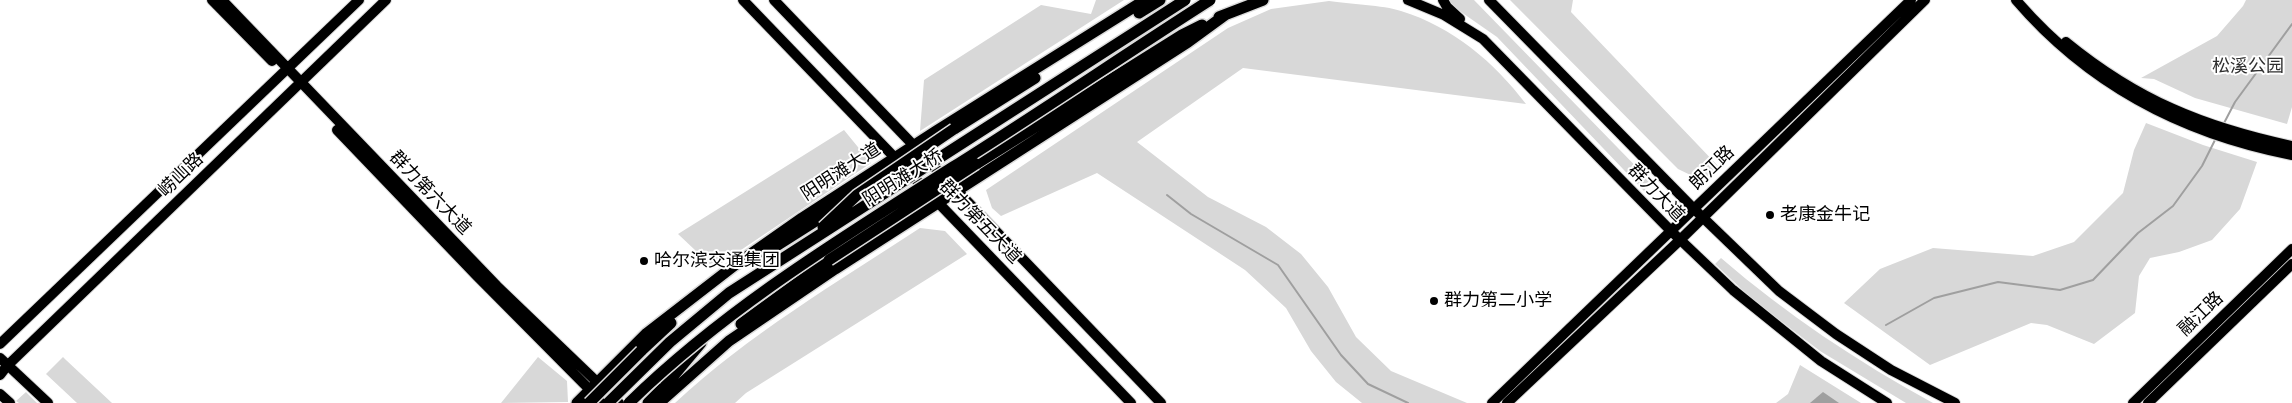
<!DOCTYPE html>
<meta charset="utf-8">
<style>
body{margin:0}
canvas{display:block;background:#fff}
</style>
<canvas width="2292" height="403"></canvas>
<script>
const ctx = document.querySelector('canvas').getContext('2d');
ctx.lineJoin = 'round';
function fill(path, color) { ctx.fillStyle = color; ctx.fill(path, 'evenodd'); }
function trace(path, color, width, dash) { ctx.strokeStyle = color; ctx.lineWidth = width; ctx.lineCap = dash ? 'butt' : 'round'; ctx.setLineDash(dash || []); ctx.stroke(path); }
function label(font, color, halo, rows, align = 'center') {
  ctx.font = font + ' Rubik,"Noto Sans SC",sans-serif'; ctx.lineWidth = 4; ctx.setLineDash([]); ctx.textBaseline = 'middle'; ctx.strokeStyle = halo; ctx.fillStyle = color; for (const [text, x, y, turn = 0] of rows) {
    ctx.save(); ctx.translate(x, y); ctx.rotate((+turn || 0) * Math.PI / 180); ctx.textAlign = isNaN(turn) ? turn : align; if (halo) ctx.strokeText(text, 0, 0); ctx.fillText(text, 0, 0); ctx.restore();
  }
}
fill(new Path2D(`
 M1096 0H1124L920 131 924 80 1041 5 1091 14Z
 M1448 0H1474L1653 184 1644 191 1497 37 1451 5Z
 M1510 0H1573L1571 12 1718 166 1703 181 1678 169Z
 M2246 0H2292V107L2287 124 2195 98 2154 79 2141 78 2217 36 2243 6Z
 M1329 1C1349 4 1383 5 1401 11 1453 27 1494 62 1526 104L1243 68 1137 142 1208 197 1266 227 1301 254 1328 287 1356 337 1391 371 1467 403H1362L1336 382 1311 351 1286 308 1245 270 1097 173 1001 216 992 208 986 190 1228 28 1271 9Z
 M2146 123 2203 145 2257 162 2240 209 2212 240 2179 252 2150 258 2139 276 2135 313 2094 344 2047 325 2031 323 1930 365 1844 303 1880 269 1933 248 2033 256 2074 242 2123 193 2134 150Z
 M844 130 871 163 714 268 678 234Z
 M920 228 945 231 967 254 746 393 735 403H675C748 335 836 283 920 228Z
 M1721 258C1786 314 1858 362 1933 403H1906L1820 351 1752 299 1715 264Z
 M63 357 66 360 112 403H77L46 374Z
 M538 357 567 381 568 402 501 403Z
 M1800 365 1861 403H1776L1788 394Z
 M26 392 37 403H19L16 401Z`), '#d8d8d8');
fill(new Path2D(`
 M1823 392 1839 403H1810Z`), '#9f9f9f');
trace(new Path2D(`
 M2223 125 2235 102 2292 24
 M1167 195 1191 214 1278 265 1341 355 1368 384 1408 403
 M1886 325 1934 298 1998 282 2060 290 2093 280 2138 233 2173 206 2202 166 2216 138`), '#9f9f9f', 2);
const major = new Path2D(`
 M212 0 272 61
 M222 0 497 286 619 403
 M743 0 1131 403
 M774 0 1161 403
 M1408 0 1444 15 1483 39 1671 231 1733 290 1821 361 1887 403
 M1443 0 1447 7 1460 19
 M1489 0 1693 208 1779 291 1836 334 1891 370 1955 403
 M2016 0C2089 85 2183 134 2292 155
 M2066 42C2137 100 2203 127 2292 146
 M337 130 477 276 603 403
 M0 344 359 0
 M0 358 48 403
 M0 375 7 366 386 0
 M0 394 10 403
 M1492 403 1911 0
 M1507 403 1680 240 1925 0
 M2133 403 2292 249
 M2148 403 2292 264`);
const highway = new Path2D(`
 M1139 13 1160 0
 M1219 17 1263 0
 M954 129 1035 78
 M976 164 1182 35 1202 25
 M765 253 847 201
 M741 324 829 260
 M641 351 671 323
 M665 386 701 343
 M577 403 647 333 735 265 802 218 936 131 1145 0
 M648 403 663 388
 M659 403 729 341 835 269 1188 42 1225 15`);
trace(major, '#dbdbdb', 12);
trace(highway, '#dbdbdb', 14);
trace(major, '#000', 10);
trace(highway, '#000', 11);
const highwayBridge = new Path2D(`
 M823 227 857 195 954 129
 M829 260 976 164
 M589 403 641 351
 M608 403 670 342 729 293 1185 0
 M629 403C725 309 840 239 953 167 1039 113 1124 55 1210 0`);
trace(highwayBridge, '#dbdbdb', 14, []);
trace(highwayBridge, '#000', 11);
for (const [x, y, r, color] of [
 [1770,215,5,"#000"],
 [644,261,5,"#000"],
 [1434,301,5,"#000"]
]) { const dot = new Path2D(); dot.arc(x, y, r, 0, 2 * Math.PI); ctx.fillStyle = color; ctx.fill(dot); trace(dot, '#fff', 2); }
label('18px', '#2f2f2f', '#fff', [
 ["松溪公园",2248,67]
]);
label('18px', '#000', '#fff', [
 ["朗江路",1712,168,-44],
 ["阳明滩大道",841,172,-33],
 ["崂山路",181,175,-44],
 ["阳明滩大桥",903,178,-32],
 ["群力第六大道",430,193,46],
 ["群力大道",1656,193,46],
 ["群力第五大道",980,222,46],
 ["融江路",2201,314,-44]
]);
label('18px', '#000', '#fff', [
 ["老康金牛记",1780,215],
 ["哈尔滨交通集团",654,261],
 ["群力第二小学",1444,301]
], 'left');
</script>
